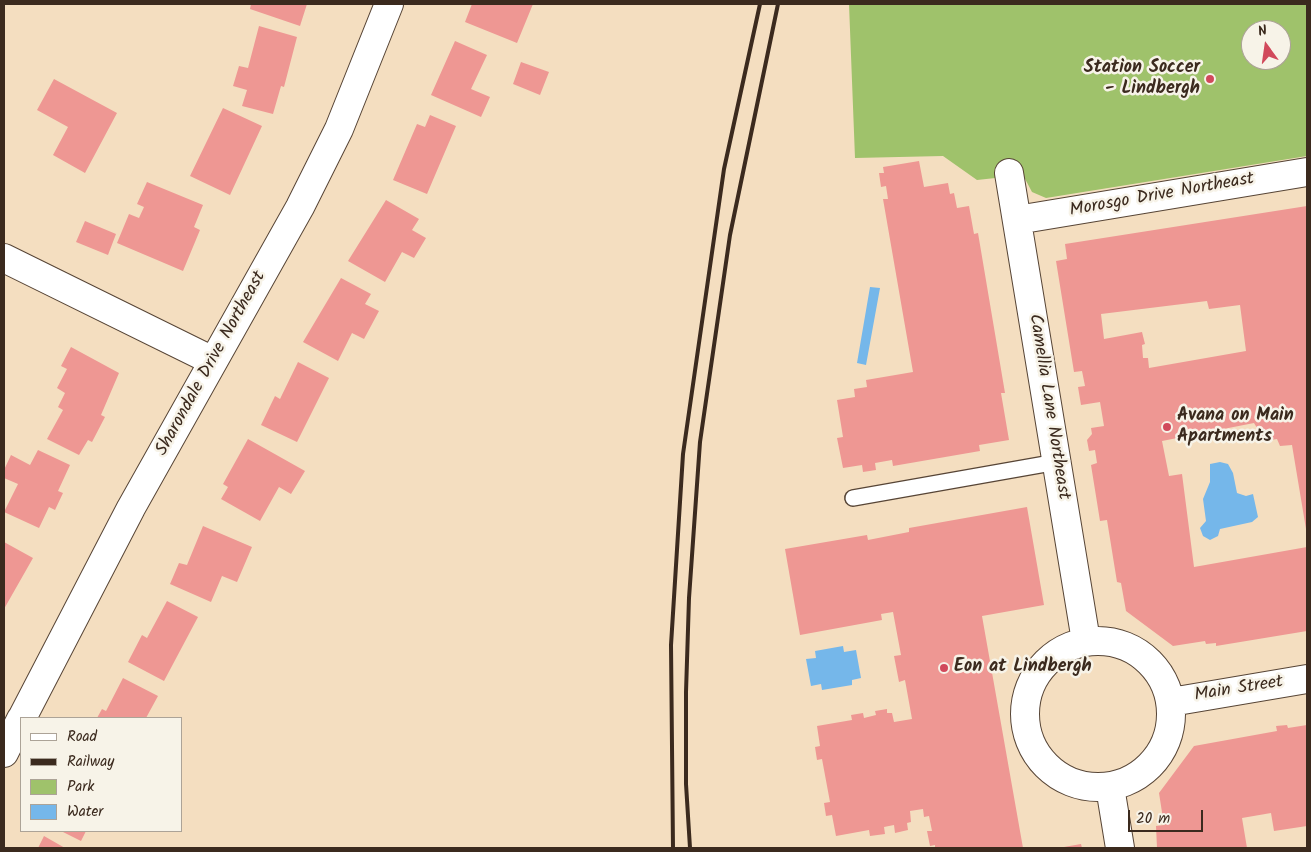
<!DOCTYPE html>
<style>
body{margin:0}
#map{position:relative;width:1311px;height:852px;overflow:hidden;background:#f4dec0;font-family:Kalam,sans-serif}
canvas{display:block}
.frame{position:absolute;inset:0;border:5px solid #3b2a1e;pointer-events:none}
.legend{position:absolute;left:20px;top:717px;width:162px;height:115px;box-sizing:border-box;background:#f7f3e8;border:1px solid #aca397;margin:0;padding:6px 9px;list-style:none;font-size:15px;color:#3b2a1e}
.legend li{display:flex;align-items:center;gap:10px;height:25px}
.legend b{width:25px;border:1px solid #aca397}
.north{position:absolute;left:1241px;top:20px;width:50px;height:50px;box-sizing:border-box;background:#f7f3e8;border:1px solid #aca397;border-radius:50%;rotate:346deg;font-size:14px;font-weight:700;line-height:20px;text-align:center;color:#3b2a1e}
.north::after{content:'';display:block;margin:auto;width:18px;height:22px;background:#d1495b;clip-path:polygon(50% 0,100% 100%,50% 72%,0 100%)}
.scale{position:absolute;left:1128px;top:810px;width:75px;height:22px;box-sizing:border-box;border:2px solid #3b2a1e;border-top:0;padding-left:6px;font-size:15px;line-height:18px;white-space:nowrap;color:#3b2a1e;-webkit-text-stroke:4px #f7f3e8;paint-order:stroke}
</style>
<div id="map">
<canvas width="1311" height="852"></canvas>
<div class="frame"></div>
<ul class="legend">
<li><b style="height:6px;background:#fff"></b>Road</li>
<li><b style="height:6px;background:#3b2a1e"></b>Railway</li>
<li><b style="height:14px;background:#9fc26b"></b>Park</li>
<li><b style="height:14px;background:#75b7ea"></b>Water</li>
</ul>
<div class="north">N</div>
<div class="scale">20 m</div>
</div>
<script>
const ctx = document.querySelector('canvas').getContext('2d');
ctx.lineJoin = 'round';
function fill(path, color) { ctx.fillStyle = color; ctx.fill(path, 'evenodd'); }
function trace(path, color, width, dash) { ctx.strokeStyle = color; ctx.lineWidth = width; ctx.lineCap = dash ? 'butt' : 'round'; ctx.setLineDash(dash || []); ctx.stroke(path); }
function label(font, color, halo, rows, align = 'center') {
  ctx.font = font + ' Kalam,sans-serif'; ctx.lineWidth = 5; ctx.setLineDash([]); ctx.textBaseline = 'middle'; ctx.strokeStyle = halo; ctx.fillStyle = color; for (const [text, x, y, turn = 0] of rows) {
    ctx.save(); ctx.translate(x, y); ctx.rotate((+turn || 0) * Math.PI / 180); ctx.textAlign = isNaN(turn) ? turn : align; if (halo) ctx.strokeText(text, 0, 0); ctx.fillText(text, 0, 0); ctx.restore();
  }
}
fill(new Path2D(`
 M849 4H1307V156L1046 198 1032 192 1023 175 977 180 943 156 855 158ZM1251 30H1281V60H1251Z`), '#9fc26b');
fill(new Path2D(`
 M870 287 880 288 866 365 857 363Z
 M1220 462 1228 464 1233 473 1237 493 1246 496 1253 494 1258 517 1252 522 1220 529 1218 536 1210 540 1203 536 1200 528 1206 521 1203 499 1210 482V464Z
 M843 646 844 652 856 650 861 678 852 680V685L822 690 821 684 811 686 806 659 816 658 815 651Z`), '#75b7ea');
fill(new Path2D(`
 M251 4H307L300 26 250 9Z
 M472 4H533L517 43 465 22Z
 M259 26 297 37 284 87 281 86 273 114 242 106 247 90 233 86 239 66 248 68Z
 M455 41 487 55 471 89 490 97 481 117 431 95Z
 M521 62 549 72 540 95 513 84Z
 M54 79 117 113 85 173 53 155 68 127 37 110Z
 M223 108 262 126 230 195 190 176Z
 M430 115 456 126 427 194 393 180 417 124 425 127Z
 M919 161 924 187 948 183 950 194 954 193 957 208 969 206 974 234 978 233 1005 393H1001L1009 440 979 445 980 451 893 466 892 460 875 463 876 470 863 472 862 465 843 468 837 438 843 437 837 400 855 397 854 389 867 387 866 380 913 372 883 199H888L886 186 881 187 879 173H884L883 167Z
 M147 182 203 205 194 227 200 230 183 271 117 243 129 214 139 218 144 207 137 204Z
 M386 200 419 219 412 230 426 238 414 258 402 252 385 282 348 261Z
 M1307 206V535L1292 445 1280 446 1277 439 1265 441 1254 423 1162 441 1169 476 1182 474 1194 567 1307 547V631L1216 646V643L1206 644 1205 641 1173 646 1126 611 1121 583 1117 582 1107 520 1100 521 1091 465 1097 463 1095 450 1089 451 1087 440 1092 434 1091 428 1104 426 1100 402 1081 405 1078 387 1085 386 1082 371 1074 372 1056 261 1067 259 1065 244ZM1207 301 1209 309 1240 305 1246 351 1149 368 1148 358H1143L1142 345 1145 344 1142 332 1104 339 1101 314Z
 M85 221 116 234 108 255 76 242Z
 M341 278 371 294 365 304 379 311 364 339 352 333 338 361 303 342Z
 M71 347 119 373 101 415 105 417 92 442 88 440 79 455 47 439 63 410 58 407 65 393 57 388 67 369 61 366Z
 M298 362 329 378 297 442 261 425 275 396 280 399Z
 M248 439 305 471 291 494 279 487 260 521 221 499 228 487 223 484Z
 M38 450 70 465 58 491 63 493 55 510 49 507 39 528 4 512 18 484 4 478V470L11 455 30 465Z
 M1027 507 1044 605 982 616 1023 848H935V845L930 846 927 831H932L929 816 924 817 923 809 910 811 911 822 907 823 908 830 895 833 894 825 884 827 885 834 870 836 869 830 836 836 832 815 826 816 824 803 830 802 822 759 817 760 815 747 820 746 817 726 852 720 851 715 863 713 864 718 876 715 875 711 887 709V713H892L894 722 912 719 905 680 899 682 894 656 901 655 893 612 881 614 882 620 800 635 785 549 867 535 868 540 909 532V528Z
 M203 526 252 547 237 582 222 576 211 602 170 584 179 563 187 565Z
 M4 542 33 558 4 609Z
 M167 601 198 617 164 681 128 662 142 635 147 638Z
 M123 678 158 696 146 718H97L102 709 106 711Z
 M1287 725 1288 728 1307 725V826L1274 831 1271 813 1242 818 1247 848H1157L1156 826 1164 825 1159 793 1194 746 1277 731 1276 726Z
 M61 831H86L81 841Z
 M44 836 65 848H38Z
 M1081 844 1082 848H1064V847Z`), '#ee9793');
const service = new Path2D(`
 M853 498 1057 462`);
const minor = new Path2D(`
 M1009 173 1086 641
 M1017 220 1307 172
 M4 258 213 361
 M1025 714a73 73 0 1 1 146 0a73 73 0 1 1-146 0Z
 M1171 702 1307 679
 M22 718 131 508 300 207 339 129 389 4
 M4 753 21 719
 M1110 787 1120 848`);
trace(service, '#574536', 18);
trace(minor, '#574536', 30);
trace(service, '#fff', 15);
trace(minor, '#fff', 28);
trace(new Path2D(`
 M673 848 671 645 683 454 724 169 760 4
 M690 848 686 784V692L689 598 700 442 730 235 778 4`), '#3b2a1e', 4);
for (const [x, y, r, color] of [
 [1210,79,5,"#d1495b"],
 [1167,427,5,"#d1495b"],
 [944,668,5,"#d1495b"]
]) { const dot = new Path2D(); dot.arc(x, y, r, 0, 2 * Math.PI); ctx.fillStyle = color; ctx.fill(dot); trace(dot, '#f7f3e8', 2); }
label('bold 18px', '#3b2a1e', '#f7f3e8', [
 ["Station Soccer",1200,69,"right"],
 ["- Lindbergh",1200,90,"right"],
 ["Avana on Main",1177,417],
 ["Apartments",1177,438],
 ["Eon at Lindbergh",954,668]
], 'left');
label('18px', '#3b2a1e', '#f7f3e8', [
 ["Morosgo Drive Northeast",1162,196,-10],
 ["Sharondale Drive Northeast",212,364,-61],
 ["Camellia Lane Northeast",1048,407,81],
 ["Main Street",1239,690,-9]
]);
</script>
